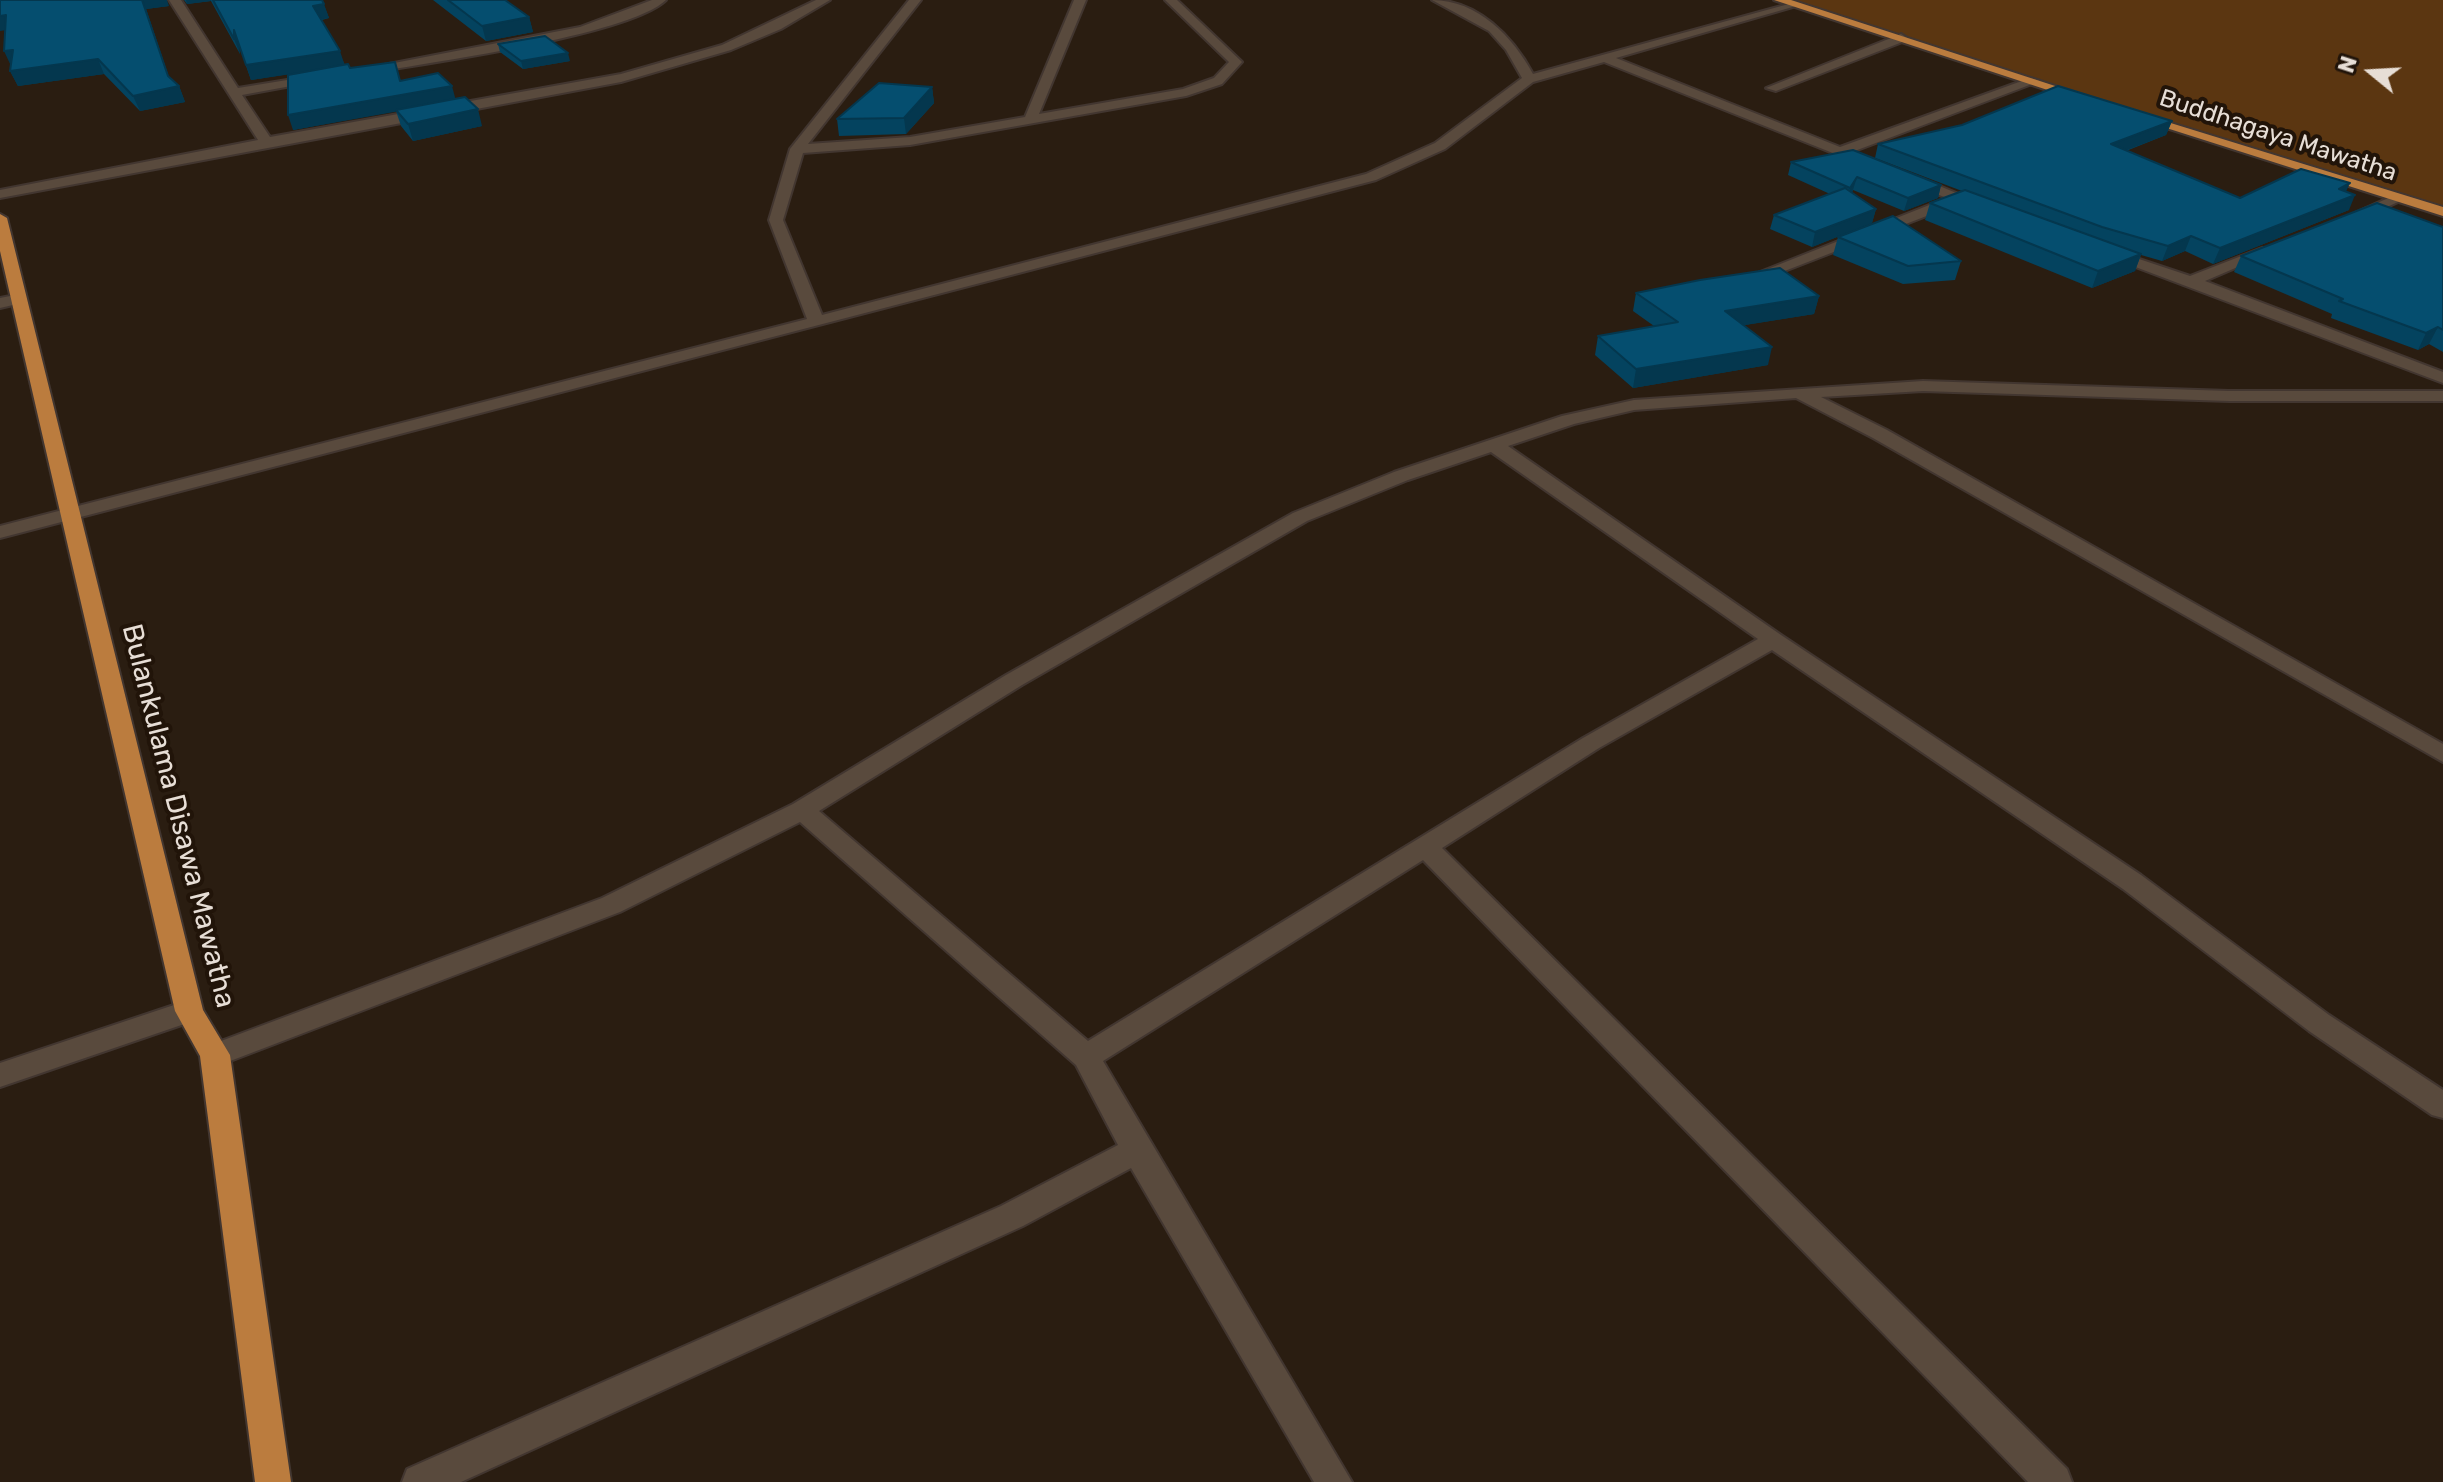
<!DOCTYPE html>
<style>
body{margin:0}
#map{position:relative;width:2443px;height:1482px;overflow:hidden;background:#2a1d11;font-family:Rubik,sans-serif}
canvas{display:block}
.north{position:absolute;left:2331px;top:32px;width:80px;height:80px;-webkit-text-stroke:6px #211409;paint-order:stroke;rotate:288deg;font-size:22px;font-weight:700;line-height:32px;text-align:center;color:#e7ded6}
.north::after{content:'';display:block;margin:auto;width:28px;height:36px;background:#e7ded6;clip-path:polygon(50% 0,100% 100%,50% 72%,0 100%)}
</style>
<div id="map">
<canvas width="2443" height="1482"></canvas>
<div class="north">N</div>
</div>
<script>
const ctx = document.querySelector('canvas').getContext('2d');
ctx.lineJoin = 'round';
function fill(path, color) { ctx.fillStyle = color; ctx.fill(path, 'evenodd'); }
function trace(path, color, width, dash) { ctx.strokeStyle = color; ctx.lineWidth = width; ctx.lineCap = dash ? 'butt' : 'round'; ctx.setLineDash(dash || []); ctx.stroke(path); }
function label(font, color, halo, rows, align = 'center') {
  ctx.font = font + ' Rubik,sans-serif'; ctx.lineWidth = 8; ctx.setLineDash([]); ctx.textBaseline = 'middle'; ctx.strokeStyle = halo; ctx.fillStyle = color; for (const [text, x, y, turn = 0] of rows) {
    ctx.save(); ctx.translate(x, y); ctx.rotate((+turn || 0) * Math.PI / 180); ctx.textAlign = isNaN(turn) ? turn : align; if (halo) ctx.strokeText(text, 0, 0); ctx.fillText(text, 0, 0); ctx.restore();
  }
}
fill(new Path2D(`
 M1785 0H2443V212Z`), '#5b3611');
const minor = new Path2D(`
 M169 0H181L238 88 324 74V80L242 95 270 137 621 74 722 45 816 0H830L781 29 731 50 621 82 0 198V190L258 140Z
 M652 0H666C628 36 425 63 364 74L358 70 580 27Z
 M909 0H921L808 144 910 137 1025 117 1074 0H1086L1039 114 1183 89 1214 78 1229 62 1165 0H1177L1242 62 1222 84 1186 96 910 145 803 153 783 220 822 315 1366 174 1435 143 1522 78 1506 50 1489 31 1432 0C1478 0 1513 37 1533 74L1796 2V6L1616 58 1840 147 2030 78 2040 81 1852 152 1873 160V166L1868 167 1604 62 1533 82 1445 149 1376 180 0 538V526L807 319 769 220 790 149Z
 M1901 34 1907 38 1905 41 1776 91 1766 88Z
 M1905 176H1915L1988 206 1981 210 1960 203 1764 279 1750 276 1947 198 1905 182Z
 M2395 195 2407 198 2358 220 2346 217Z
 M2262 248 2275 251 2205 281 2443 372V383L2101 254 2109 249 2190 276Z
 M20 294 26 296V302L0 308V298Z
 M1923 381 2229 391H2443V401H2229L1923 391 1821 397 1887 430 2443 744V762L1873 438 1796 398 1634 410 1574 424 1508 446 1781 635 2141 875 2329 1015 2443 1090V1118L2432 1115 2309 1031 2123 889 1772 650 1599 748 1442 848 2067 1469 2072 1482H2028L1423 860 1103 1061 1352 1482H1314L1131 1168 1023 1226 461 1482H402L407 1469 1001 1206 1118 1145 1076 1065 800 822 620 912 225 1063 215 1067 205 1063 200 1055 205 1047 602 898 793 804 1006 675 1293 513 1394 472 1562 416 1634 400ZM1491 452 1758 639 1583 738 1088 1041 819 811 1022 685 1307 521 1408 480Z
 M189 1000 199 1003 203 1011 199 1019 0 1087V1063Z`);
const major = new Path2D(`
 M1774 0H1791L2092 98 2081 101Z
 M2135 112 2443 207V216L2135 118Z
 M0 214 7 218 203 1010 230 1055 291 1482H255L200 1056 175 1011 0 251Z`);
trace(minor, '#423630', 4);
trace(major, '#423630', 4);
fill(minor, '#594a3d');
fill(major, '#bb7c3e');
fill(new Path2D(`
 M0 0 169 6 146 9 169 77 179 86 185 102 140 111 104 74 18 86 10 71 11 66Z
 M184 0H322L329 18 322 20 345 65 350 68 401 81 455 99 482 126 413 141 401 126 396 111 293 130 302 72 251 80 239 46 240 54 211 1 187 4Z
 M433 0H505L529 17 533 32 486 41Z
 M498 44 570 61 523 69 500 52Z
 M932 87 934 103 906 134 839 136 837 119Z
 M2172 121 2166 135 2126 151 2240 198 2346 192 2349 210 2213 264 2185 251 2162 261 2141 255 2135 271 2092 288 1925 220 1930 203 1962 191 1875 158 1878 144Z
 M1791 162 1941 185 1938 198 1904 211 1853 190 1852 193 1876 209 1872 223 1812 247 1770 229 1774 215 1830 194 1788 175Z
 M2443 227V352L2429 344 2418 350 2331 318 2332 314 2234 272 2241 256Z
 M1838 237 1961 261 1955 280 1903 284 1833 255Z
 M1636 293 1819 296 1814 314 1744 325 1768 365 1633 388 1595 355 1598 336 1654 326 1633 311Z`), '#04435f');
fill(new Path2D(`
 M142 0H167L169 6 146 9 172 88 179 86 185 102 140 111 133 96 168 76Z
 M186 0H211V1L187 4Z
 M324 4 329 18 318 20 313 6Z
 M6 15 13 29 0 31V16Z
 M529 17 533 32 486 41 482 26Z
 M234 30 239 45 240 54 234 39Z
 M13 50 11 66 4 51Z
 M340 51 345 66 251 80 246 65Z
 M568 53 570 61 523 69 521 61Z
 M98 59 104 74 18 86 10 71Z
 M452 86 456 101 293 130 288 115Z
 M932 87 934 103 906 134 904 118Z
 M478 109 482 126 413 141 408 124Z
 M2172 121 2166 135 2106 158 2111 144Z
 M1857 177 1853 190 1847 201 1850 188Z
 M2350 183 2343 198 2339 189Z
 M1941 185 1938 198 1904 211 1908 198Z
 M2355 195 2349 210 2213 264 2220 248Z
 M1876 209 1872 223 1812 247 1815 232Z
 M2191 236 2185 251 2162 261 2168 246Z
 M2141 254 2135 271 2092 288 2098 271Z
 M1819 296 1814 314 1721 329 1725 311Z
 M2438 327 2429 344 2418 350 2426 333Z
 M1772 347 1768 365 1633 388 1636 369Z`), '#04374e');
const building = new Path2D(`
 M0 0H142L168 76 179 86 133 96 98 59 10 71 13 50 4 51 6 15 0 16Z
 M213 0H322L324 4 313 6 340 51 246 65 234 30V39Z
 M448 0H505L529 17 482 26Z
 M545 36 568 53 521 61 498 44Z
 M395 62 400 81 438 73 452 86 288 115V75L348 64 350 68Z
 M879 83 932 87 904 118 837 119Z
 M2058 86 2172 121 2111 144 2240 198 2301 169 2350 183 2339 189 2355 195 2220 248 2191 236 2168 246 2102 227 1878 144 1962 125Z
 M465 97 478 109 408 124 396 110Z
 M1853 150 1941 185 1908 198 1857 177 1850 188 1791 162Z
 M1845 188 1876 209 1815 232 1774 215Z
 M1965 190 2141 254 2098 271 1930 203Z
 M2377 203 2443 227V330L2438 327 2426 333 2339 301 2343 299 2241 256Z
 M1893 216 1961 261 1908 266 1838 237Z
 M1780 268 1819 296 1725 311 1772 347 1636 369 1598 336 1678 322 1636 293 1700 280Z`);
fill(building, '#054e6f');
trace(building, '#04374e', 2);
label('24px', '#e7ded6', '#211409', [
 ["Buddhagaya Mawatha",2278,136,18]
]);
label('28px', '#e7ded6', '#211409', [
 ["Bulankulama Disawa Mawatha",178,816,76]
]);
</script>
